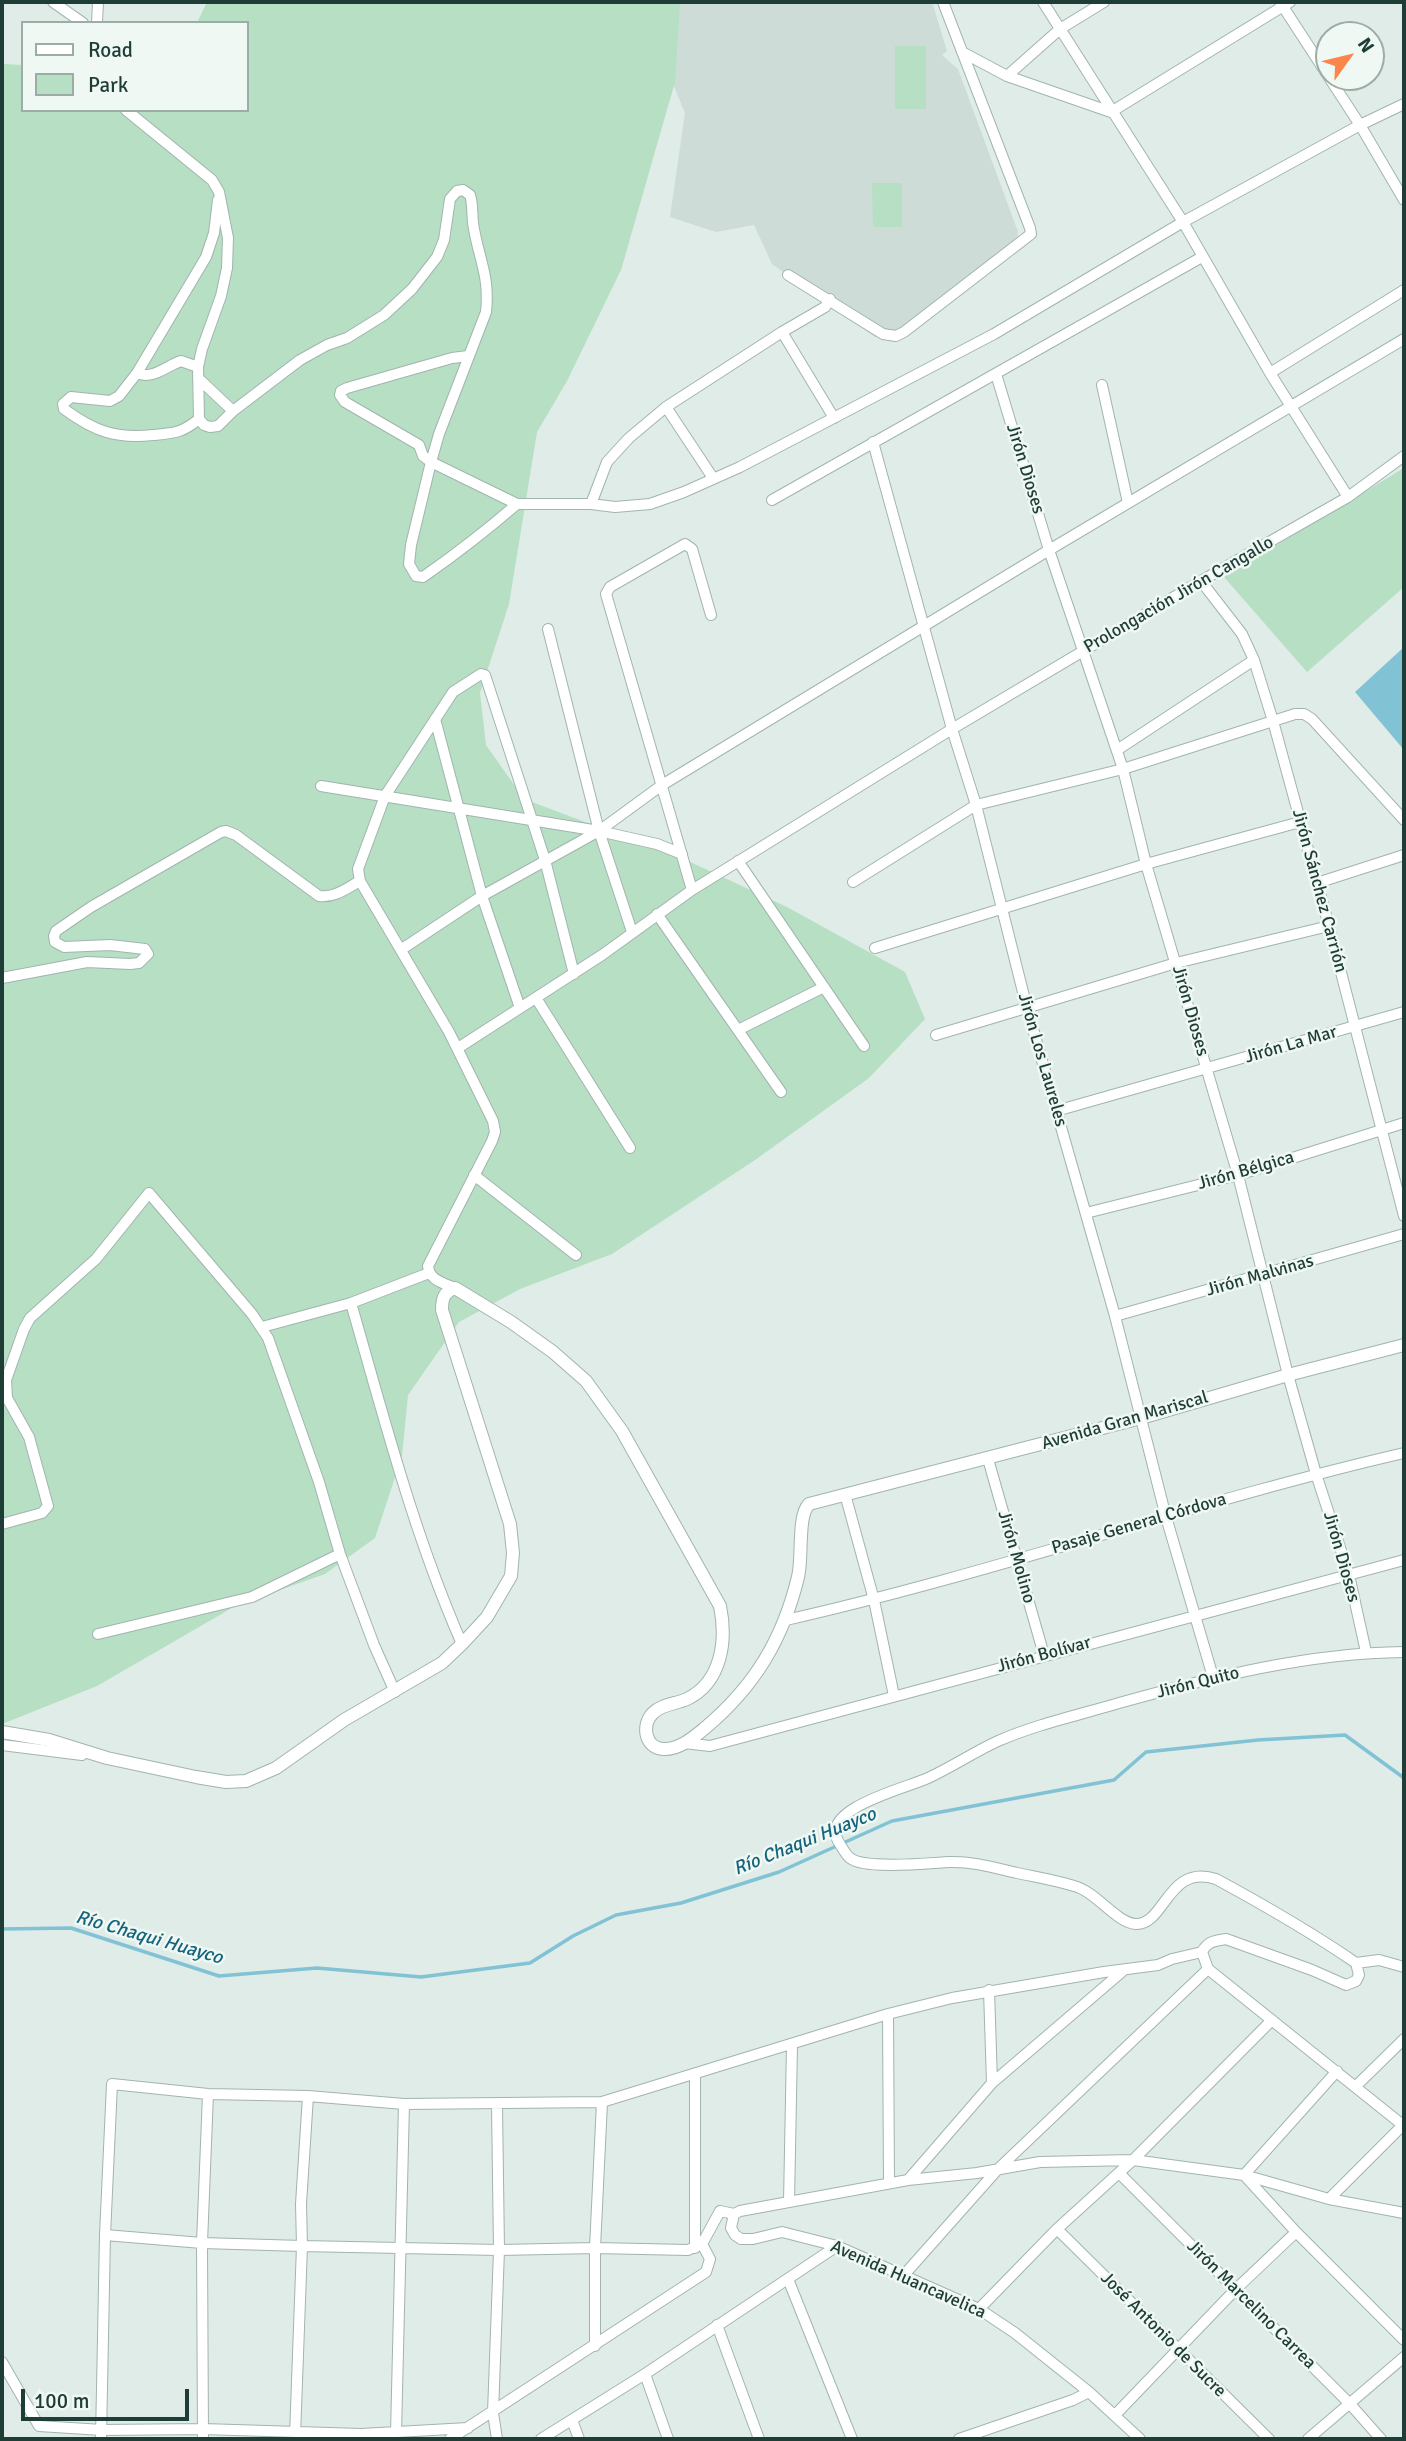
<!DOCTYPE html>
<meta charset="utf-8">
<style>
body{margin:0}
#map{position:relative;width:1406px;height:2441px;overflow:hidden;background:#dfece7;font-family:Signika,sans-serif}
canvas{display:block}
.frame{position:absolute;inset:0;border:4px solid #1f3d37;pointer-events:none}
.legend{position:absolute;left:21px;top:21px;width:228px;height:91px;box-sizing:border-box;background:#f0f8f4;border:2px solid #9cada8;margin:0;padding:9px 12px;list-style:none;font-size:21px;color:#1f3d37}
.legend li{display:flex;align-items:center;gap:14px;height:35px}
.legend b{width:35px;border:2px solid #9cada8}
.north{position:absolute;left:1315px;top:21px;width:70px;height:70px;box-sizing:border-box;background:#f0f8f4;border:2px solid #9cada8;border-radius:50%;rotate:56deg;font-size:19px;font-weight:700;line-height:28px;text-align:center;color:#1f3d37}
.north::after{content:'';display:block;margin:auto;width:24px;height:32px;background:#fc854c;clip-path:polygon(50% 0,100% 100%,50% 72%,0 100%)}
.scale{position:absolute;left:21px;top:2389px;width:168px;height:32px;box-sizing:border-box;border:4px solid #1f3d37;border-top:0;padding-left:9px;font-size:21px;line-height:24px;white-space:nowrap;color:#1f3d37;-webkit-text-stroke:5px #f0f8f4;paint-order:stroke}
</style>
<div id="map">
<canvas width="1406" height="2441"></canvas>
<div class="frame"></div>
<ul class="legend">
<li><b style="height:9px;background:#fff"></b>Road</li>
<li><b style="height:19px;background:#b6dfc4"></b>Park</li>
</ul>
<div class="north">N</div>
<div class="scale">100 m</div>
</div>
<script>
const ctx = document.querySelector('canvas').getContext('2d');
ctx.lineJoin = 'round';
function fill(path, color) { ctx.fillStyle = color; ctx.fill(path, 'evenodd'); }
function trace(path, color, width, dash) { ctx.strokeStyle = color; ctx.lineWidth = width; ctx.lineCap = dash ? 'butt' : 'round'; ctx.setLineDash(dash || []); ctx.stroke(path); }
function label(font, color, halo, rows, align = 'center') {
  ctx.font = font + ' Signika,sans-serif'; ctx.lineWidth = 5; ctx.setLineDash([]); ctx.textBaseline = 'middle'; ctx.strokeStyle = halo; ctx.fillStyle = color; for (const [text, x, y, turn = 0] of rows) {
    ctx.save(); ctx.translate(x, y); ctx.rotate((+turn || 0) * Math.PI / 180); ctx.textAlign = isNaN(turn) ? turn : align; if (halo) ctx.strokeText(text, 0, 0); ctx.fillText(text, 0, 0); ctx.restore();
  }
}
fill(new Path2D(`
 M639 2H932L947 51 942 55 958 69 1018 232 1016 248 891 336 875 337 772 264 754 225 716 232 670 217 685 113Z`), '#cddcd6');
fill(new Path2D(`
 M207 2H680L675 82 621 270 567 381 537 432 509 604 480 693 486 745 524 799 686 860 787 907 905 972 925 1019 869 1078 755 1160 612 1254 520 1289 459 1322 408 1395 402 1456 375 1538 325 1574 237 1605 97 1686 2 1724V64L23 65V110H247V23H197Z
 M895 46H926V109H895Z
 M872 183H902V227H873Z
 M1404 468V587L1307 672 1224 577Z`), '#b6dfc4');
fill(new Path2D(`
 M1404 647V750L1355 692Z`), '#82c2d5');
trace(new Path2D(`
 M2 1929 71 1928 219 1976 317 1968 421 1977 530 1963 573 1936 616 1915 681 1903 779 1872 892 1821 1114 1780 1146 1752 1258 1740 1345 1735 1404 1778`), '#82c2d5', 3.5);
const minor = new Path2D(`
 M53 2 83 23
 M1043 2 1183 222 1270 373 1348 497
 M1280 2 1360 125 1404 200
 M97 23 98 2
 M962 52 1007 76 1111 112 1290 2
 M1007 76 1060 29 1104 2
 M126 110 212 180 219 192 228 238 227 268 221 296 202 349 198 367 199 419 204 425 210 427 218 426 233 411 300 360 327 345 347 338 384 315 412 289 437 257 444 240 450 199 457 191 463 190 470 195C473 204 472 214 473 223 478 258 490 274 486 312L439 434 431 462 411 545 409 564 416 576 423 577C456 554 487 530 517 504
 M788 275 883 334 896 336 904 332 1031 234 1030 228 943 2
 M782 332 825 307 830 299
 M468 356 452 358 347 388 341 391 340 395 345 402 419 445 423 456 431 462 517 504H591L615 507 650 504 684 492 740 467 994 334 1183 222 1360 125 1404 104
 M137 373C153 380 166 366 181 361L198 367
 M1270 373 1404 290
 M996 374 1049 550 1123 769 1146 864 1238 1175 1288 1375 1316 1474 1349 1575 1366 1652
 M198 378 233 411
 M1102 385 1128 503
 M666 407 713 478
 M199 419C182 433 174 433 153 435 115 439 94 431 64 409L63 404 71 397 110 401 119 396 137 373 206 257 214 233 218 200
 M873 442 952 729 976 805 1027 1008 1115 1316 1166 1517 1213 1677
 M772 500 1202 257
 M591 504 607 462 629 438 666 407 782 332 834 418
 M1201 581 1242 634 1254 660 1273 721 1329 926 1404 1216
 M548 629 599 831 632 932
 M435 719 482 896 520 1008
 M1117 750 1254 660
 M321 786 599 831 657 844 682 854
 M738 861 864 1046
 M853 882 976 805 1123 769 1295 714H1304L1312 719 1404 820
 M1317 883 1404 855
 M692 890 606 594 610 587 685 544 692 549 711 615
 M657 914 781 1092
 M875 948 1146 864 1300 822
 M402 949 482 896 599 831 662 785 1049 550 1404 339
 M2 978 87 962 130 964 139 963 148 954 145 949 110 945 64 947 55 942 54 936 56 931 91 907 221 832 226 831 236 835 319 896C335 898 347 888 360 881
 M536 998 630 1148
 M738 1030 824 987
 M936 1035 1176 963 1329 926
 M458 1048 602 955 692 890 952 729 1201 581 1348 497 1404 456
 M1056 1111 1404 1012
 M474 1175 576 1255
 M1086 1213 1238 1175 1404 1123
 M455 1288C443 1283 429 1280 428 1266L492 1141 495 1132 493 1121 449 1032 360 881 358 869 385 796 453 692 481 674 485 675 545 860 574 974
 M351 1303C384 1418 414 1535 462 1644
 M1115 1316 1404 1234
 M262 1327 351 1303 429 1273
 M988 1459 1044 1655
 M845 1494 874 1600 894 1696
 M2 1524 42 1513 48 1506 29 1437 7 1398 6 1380 24 1329 30 1318 96 1259 149 1193 252 1314 268 1338 319 1482 340 1554 374 1645 395 1692
 M786 1620C994 1573 1196 1501 1404 1453
 M98 1634 252 1597 340 1554
 M1404 1652C1307 1653 1213 1677 1119 1703 1079 1715 1037 1724 998 1741 974 1752 952 1767 928 1778 907 1788 820 1808 838 1841 842 1847 845 1854 850 1858 865 1870 930 1863 949 1862 972 1861 995 1868 1017 1873 1036 1877 1055 1880 1074 1886 1097 1892 1116 1923 1136 1924 1165 1925 1168 1863 1216 1879 1264 1905 1311 1932 1356 1963L1359 1975 1356 1981 1346 1985 1312 1970 1226 1939C1214 1941 1208 1941 1202 1952L1208 1969 1404 2126
 M684 1743 710 1746 1404 1560
 M2 1745 82 1755
 M1356 1963 1379 1960 1404 1967
 M989 1990 992 2083
 M888 2014 889 2183
 M1337 2071 1244 2175 1296 2232 1404 2340
 M695 2074V2248
 M1356 2086 1404 2039
 M497 2105 499 2250 493 2413 497 2439
 M1119 2173 1350 2404 1381 2439
 M908 2180 992 2083 1124 1970
 M1329 2199 1403 2125
 M789 2202 792 2045
 M1057 2229 1269 2439
 M105 2235 202 2243 302 2246 499 2250 595 2248 688 2250 702 2244 720 2211 734 2214
 M904 2275 998 2169 1208 1969
 M788 2279 852 2439
 M979 2309 1057 2229 1133 2160 1272 2020
 M717 2325 759 2439
 M595 2346V2248L602 2102
 M2 2362 39 2426 102 2430 203 2429 361 2434 468 2428
 M645 2374 668 2439
 M1115 2415 1236 2289 1296 2232
 M572 2420 579 2439
 M396 2433 404 2104
 M295 2436 302 2246 301 2204 308 2096
 M101 2439 105 2235 112 2084 208 2094 308 2096 404 2104 602 2102 888 2014 952 1998 1104 1972 1158 1965 1172 1959 1202 1952
 M203 2439 202 2243 208 2094
 M450 2439 706 2272 710 2259 702 2244
 M541 2439 645 2374 837 2246
 M959 2439 1073 2400 1089 2392
 M1140 2439 1089 2392 1015 2333 979 2309 837 2246 782 2232 753 2239H741L735 2235 731 2228 734 2214 740 2211 908 2180 977 2173 1040 2162 1133 2160 1244 2175 1329 2199 1404 2213
 M1308 2439 1404 2357`);
const tertiary = new Path2D(`
 M2 1732 49 1740 107 1758 196 1777 226 1782 246 1781 276 1768 344 1720 442 1663 462 1644 487 1617 511 1576 513 1553 510 1524 442 1310C442 1298 444 1292 455 1288L511 1322 553 1352 586 1381 622 1431 720 1606C727 1640 722 1682 687 1699 676 1704 662 1704 653 1713 641 1725 645 1748 663 1749 679 1750 694 1737 705 1728 755 1686 783 1639 798 1577 803 1558 797 1516 809 1504L1141 1418 1288 1375 1404 1345`);
trace(minor, '#a2b4af', 12);
trace(tertiary, '#a2b4af', 14);
trace(minor, '#fff', 10);
trace(tertiary, '#fff', 12);
label('18px', '#1f3d37', '#f0f8f4', [
 ["Jirón Dioses",1025,469,73],
 ["Prolongación Jirón Cangallo",1179,595,-30],
 ["Jirón Sánchez Carrión",1319,891,75],
 ["Jirón Dioses",1190,1011,74],
 ["Jirón La Mar",1291,1045,-16],
 ["Jirón Los Laureles",1042,1060,74],
 ["Jirón Bélgica",1246,1171,-16],
 ["Jirón Malvinas",1260,1276,-16],
 ["Avenida Gran Mariscal",1125,1421,-16],
 ["Pasaje General Córdova",1139,1524,-16],
 ["Jirón Molino",1016,1557,74],
 ["Jirón Dioses",1341,1557,74],
 ["Jirón Bolívar",1044,1655,-15],
 ["Jirón Quito",1198,1683,-14],
 ["Avenida Huancavelica",908,2280,24],
 ["Jirón Marcelino Carrea",1251,2305,45],
 ["José Antonio de Sucre",1163,2335,45]
]);
label('italic 19px', '#15647d', '#f0f8f4', [
 ["Río Chaqui Huayco",805,1842,-22],
 ["Río Chaqui Huayco",149,1938,16]
]);
</script>
